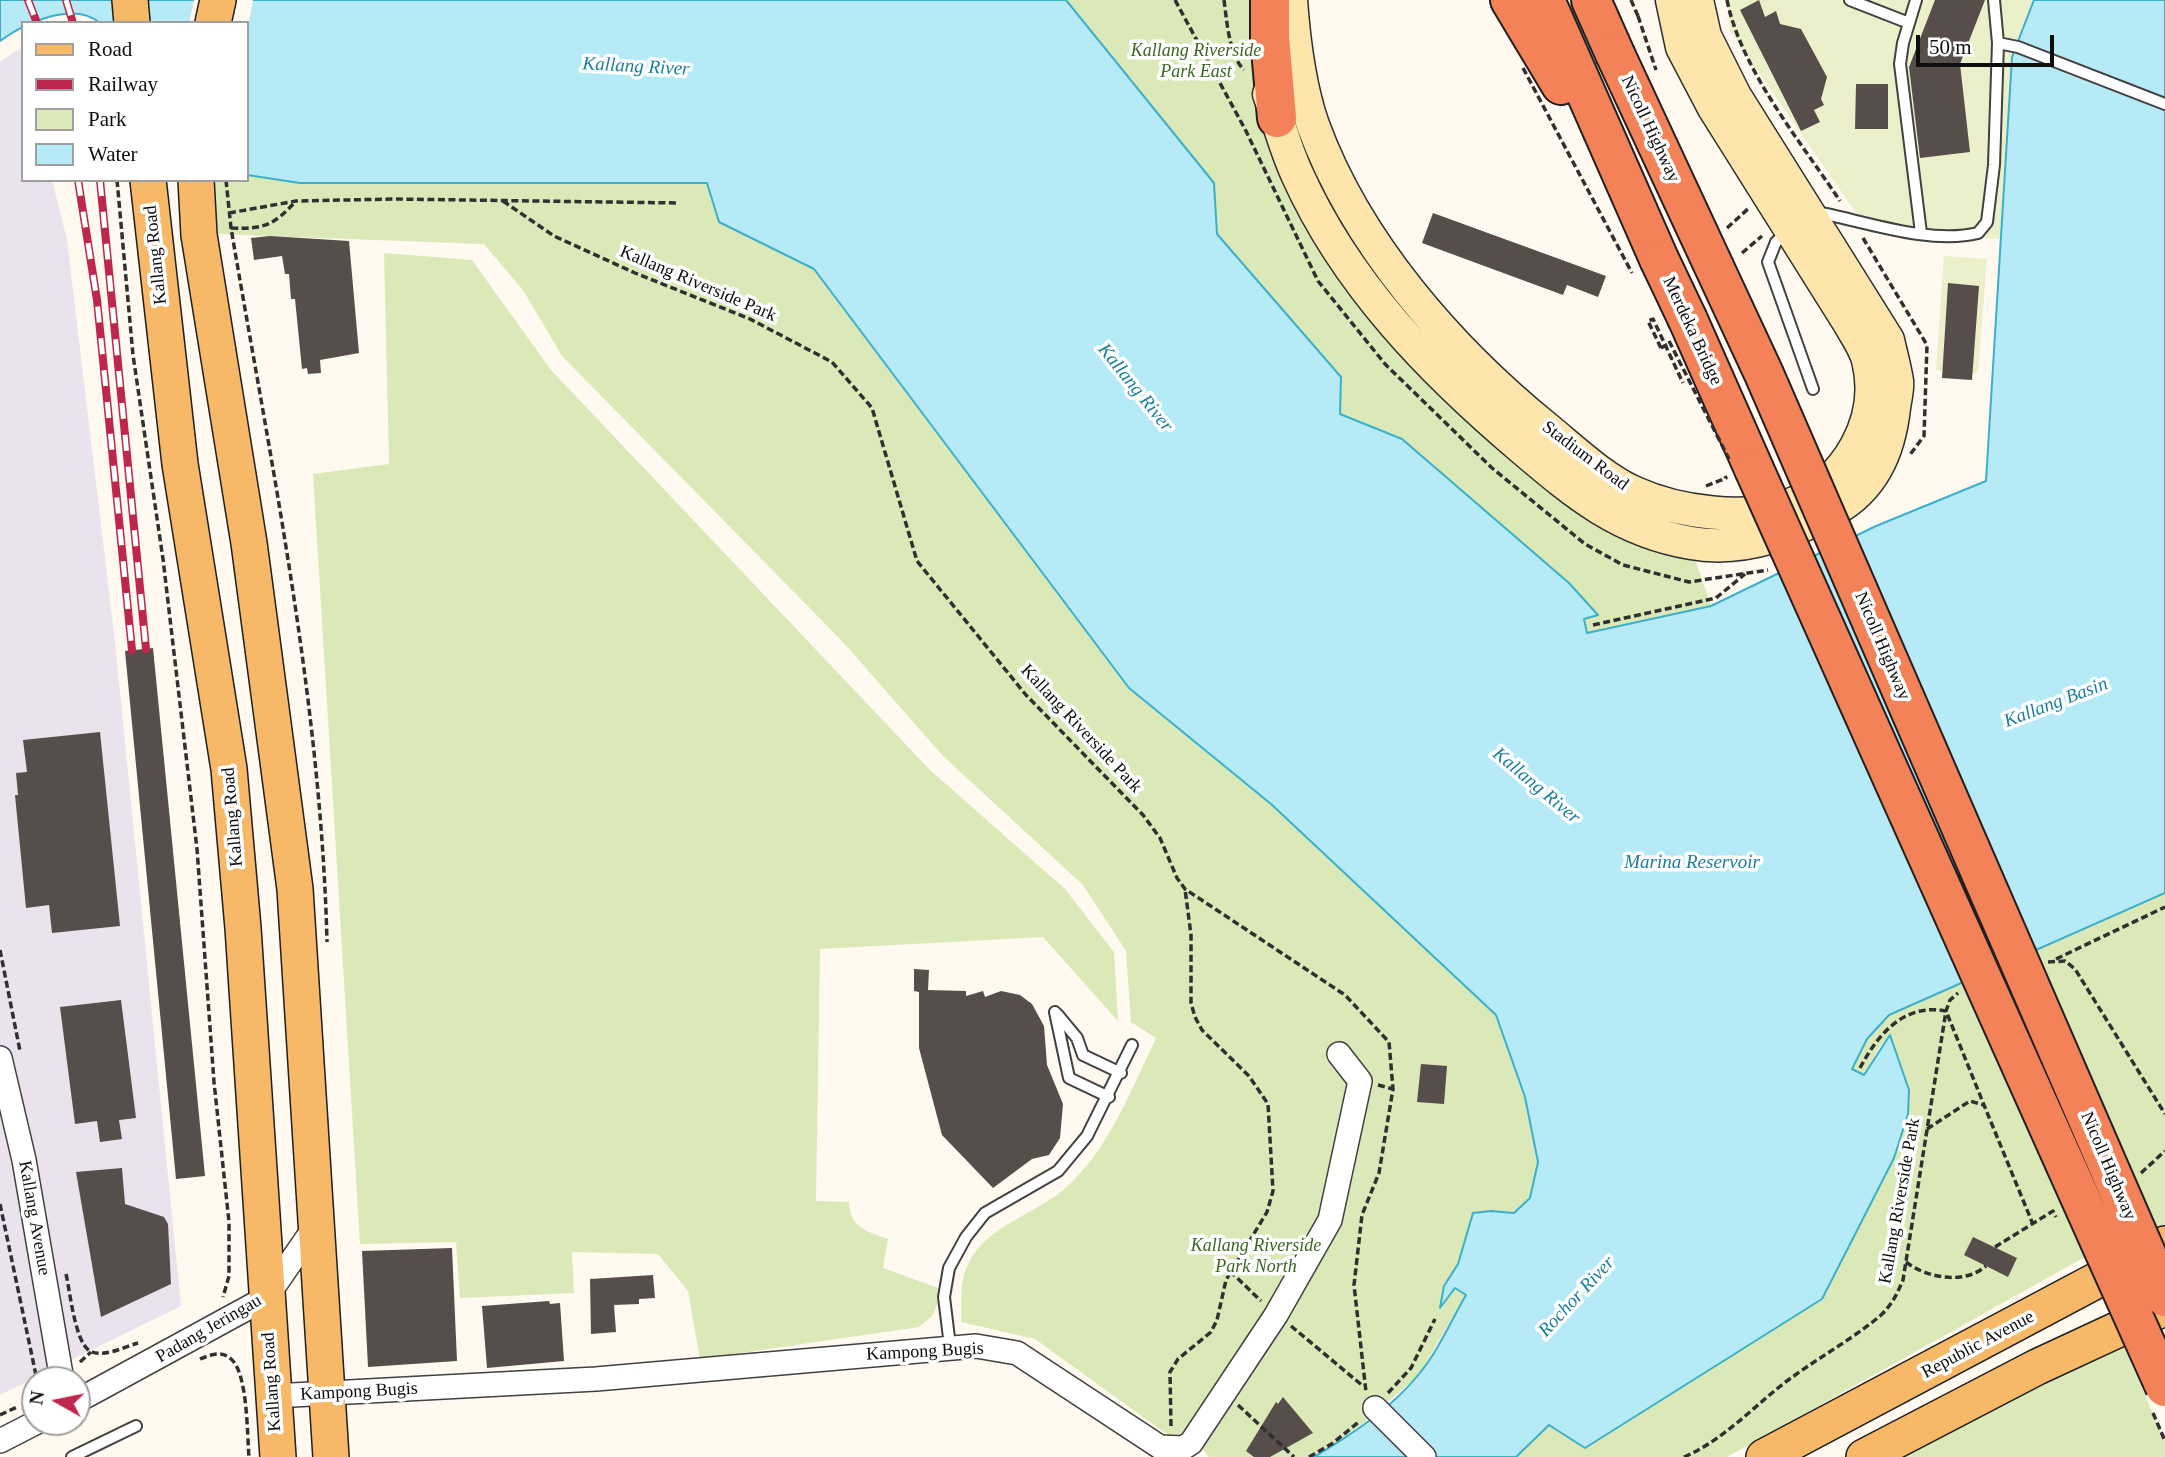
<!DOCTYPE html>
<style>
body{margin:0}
#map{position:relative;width:2165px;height:1457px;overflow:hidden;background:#fff9ef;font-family:"Times New Roman",serif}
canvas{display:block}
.legend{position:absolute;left:21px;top:21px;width:228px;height:161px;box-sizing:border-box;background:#fff;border:2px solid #9f9f9f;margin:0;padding:9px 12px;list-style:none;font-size:21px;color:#0e0e0e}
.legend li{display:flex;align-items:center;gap:14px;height:35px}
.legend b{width:35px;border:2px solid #9f9f9f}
.north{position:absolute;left:21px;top:1366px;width:70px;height:70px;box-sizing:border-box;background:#fff;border:2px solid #9f9f9f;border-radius:50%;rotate:279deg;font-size:19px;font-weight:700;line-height:28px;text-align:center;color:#0e0e0e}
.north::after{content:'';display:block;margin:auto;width:24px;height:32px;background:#bd274b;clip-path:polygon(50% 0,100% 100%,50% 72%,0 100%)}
.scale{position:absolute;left:1916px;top:35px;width:138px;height:32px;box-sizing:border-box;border:4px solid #0e0e0e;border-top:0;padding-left:9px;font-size:21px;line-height:24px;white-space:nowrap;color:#0e0e0e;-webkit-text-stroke:5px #fff;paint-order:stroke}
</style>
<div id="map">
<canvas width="2165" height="1457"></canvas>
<ul class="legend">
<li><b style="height:9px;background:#f7b867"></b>Road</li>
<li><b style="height:9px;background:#bd274b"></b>Railway</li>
<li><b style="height:19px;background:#dbe9b9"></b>Park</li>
<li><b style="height:19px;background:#b5eaf6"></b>Water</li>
</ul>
<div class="north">N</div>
<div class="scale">50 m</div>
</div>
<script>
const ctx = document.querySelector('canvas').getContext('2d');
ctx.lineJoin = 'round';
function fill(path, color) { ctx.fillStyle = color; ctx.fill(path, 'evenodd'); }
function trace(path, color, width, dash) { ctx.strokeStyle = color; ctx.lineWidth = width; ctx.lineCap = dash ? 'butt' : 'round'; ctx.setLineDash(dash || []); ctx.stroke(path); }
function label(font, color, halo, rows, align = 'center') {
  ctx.font = font + ' "Times New Roman",serif'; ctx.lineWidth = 7; ctx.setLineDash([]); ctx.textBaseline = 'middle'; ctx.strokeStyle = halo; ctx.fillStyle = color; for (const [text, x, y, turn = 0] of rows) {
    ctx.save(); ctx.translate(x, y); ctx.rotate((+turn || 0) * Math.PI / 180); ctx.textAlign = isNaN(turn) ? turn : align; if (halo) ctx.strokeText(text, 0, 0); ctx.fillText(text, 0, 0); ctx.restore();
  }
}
fill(new Path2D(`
 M20 48 23 61V180H52L67 240 115 642 181 1306 0 1395V62Z`), '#eae3ed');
fill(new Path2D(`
 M1066 0H1251L1252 10 1333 238 1551 476 1618 537 1695 559 1711 606 1586 633 1584 619 1598 614 1569 583 1402 439 1340 414 1341 377 1217 233 1214 183Z
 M247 175 300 183H707L719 222 814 269 1129 688 1271 804 1496 1015 1525 1097 1538 1163 1530 1198 1514 1213 1491 1211 1473 1213 1458 1264 1444 1286 1442 1307 1455 1288 1466 1295 1418 1376 1346 1438 1314 1457H1209L1193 1437 1171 1436 1161 1430 1035 1339 961 1322C962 1308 960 1292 963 1279 976 1224 1037 1218 1072 1182 1112 1142 1132 1088 1156 1038L1131 1022 1126 951 1083 885 943 756 843 642 562 356 523 290 484 244 213 234 208 180H247Z
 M384 253 472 260 551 370 930 770 1065 889 1114 952 1118 1021 1043 937 820 949 816 1201 849 1202C850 1228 866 1231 888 1239L883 1268 944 1290 932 1316 919 1327 700 1359 688 1291 658 1254 572 1252 574 1293 460 1298 456 1242 360 1244 313 474 389 464Z
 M2165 893V1243L2153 1219 1727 1457H1516L1549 1425 1908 1114 1909 1090 1890 1036 1879 1048 1864 1076 1852 1069 1867 1039 1889 1015Z
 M2121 1340 2165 1441V1457H1873Z`), '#dbe9b9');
fill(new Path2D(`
 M1727 0H2034L2012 57 2001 239 1870 233 1730 31Z
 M1944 256 1987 259 1978 373 1936 370Z`), '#ebf0cb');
const water = new Path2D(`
 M0 0H1066L1214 183 1217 234 1341 377 1340 414 1402 439 1569 583 1598 615 1584 619 1587 633 1711 606 1876 526 1986 481 2012 57 2034 0H2165V893L1889 1015 1867 1039 1852 1069 1864 1075 1890 1035 1909 1090 1908 1114 1894 1158 1822 1299 1585 1448 1549 1425 1516 1457H1314C1351 1435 1392 1408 1419 1374 1438 1351 1451 1321 1466 1295L1455 1288 1440 1308 1444 1286 1458 1264 1473 1213 1491 1211 1514 1213 1530 1198 1538 1162 1525 1097 1496 1015 1271 804 1129 688 814 269 719 222 707 183H300L247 175V23H100C73 0 23 24 0 41Z`);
fill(water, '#b5eaf6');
trace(water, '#3cafcc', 2);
fill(new Path2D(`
 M194 0H253L247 33V23H189Z`), '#fff9ef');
fill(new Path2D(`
 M1759 0 1765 17 1776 11 1780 24 1801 29 1827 77 1821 99 1824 105 1814 110 1820 122 1801 131 1740 10Z
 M1935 0H1985L1960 64 1970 152 1920 158 1909 67Z
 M1856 84H1888V129H1855Z
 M1433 213 1606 276 1598 297 1567 285 1563 295 1422 243Z
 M270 236 349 241 359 353 320 360 321 373 308 374 307 368 302 369 295 299H291L289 274H285L282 256 254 260 251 238Z
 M1948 283 1979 286 1972 380 1942 378Z
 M153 648 205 1176 176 1179 125 651Z
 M100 732 120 926 52 933 49 905 26 908 15 795H18L16 773 27 772 23 740Z
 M914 969 929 970 928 990 966 991V996L983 991 985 997 1001 991 1020 995 1032 1004 1044 1026 1047 1065 1063 1104 1060 1138 1049 1155 1032 1159 993 1188 942 1135 919 1048V992L914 991Z
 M121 1000 136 1118 119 1120 122 1139 100 1142 97 1121 75 1124 60 1007Z
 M1421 1064 1447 1066 1444 1104 1417 1102Z
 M122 1168 125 1204 164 1217 168 1224 171 1284 101 1317 76 1172Z
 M1973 1237 2017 1258 2008 1277 1964 1255Z
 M452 1248 457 1361 368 1367 362 1251Z
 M653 1275 655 1298 639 1299V1304L614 1305 616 1332 591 1334 590 1279Z
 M549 1301 550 1304 560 1303 564 1361 487 1368 482 1306Z
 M1283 1397 1313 1433 1270 1457H1254L1246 1451 1276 1402 1278 1404Z`), '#574d4a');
const lane = new Path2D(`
 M1850 0 1909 23
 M1916 0 1903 43 1900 64 1921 233
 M1994 0 1998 43
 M1816 212C1864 221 1930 245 1978 233L1987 222 1994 165 1998 43 2018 47 2165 104
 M1788 232 1776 242 1768 262 1813 389
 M1055 1012 1069 1078 1109 1097
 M1057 1014 1077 1038 1083 1055 1121 1073
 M950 1346 944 1297 949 1268 966 1237 985 1213 1058 1171 1087 1136 1132 1045
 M72 1457 136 1426`);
const street = new Path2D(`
 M0 1058 24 1160 62 1380
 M273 1396 596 1379 976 1346 1017 1353 1160 1447 1183 1448 1191 1443 1276 1315 1330 1220 1360 1081 1339 1054
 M77 1401 266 1298 314 1228
 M1375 1408 1424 1457
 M0 1441 37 1422`);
const secondary = new Path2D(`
 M1291 0C1294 42 1299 85 1313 125 1356 243 1449 349 1546 428 1573 450 1603 479 1635 493 1677 512 1747 522 1790 505 1847 482 1883 420 1868 360 1865 348 1857 337 1851 326L1714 108 1682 47 1672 0
 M1269 94C1278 120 1285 148 1297 174 1346 284 1432 372 1523 449 1576 494 1620 531 1691 543 1741 552 1789 535 1832 511 1873 489 1889 452 1894 408 1895 399 1898 390 1897 381 1895 368 1891 354 1888 340L1735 96 1705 36 1697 0`);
const primary = new Path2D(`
 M130 0 132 23
 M213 23 218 0
 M148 180 180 464 229 769 243 928 278 1457
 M196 180 199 235 249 543 295 889 331 1457
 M1764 1457 2165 1244
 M1864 1457 2037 1367 2162 1309`);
const highway = new Path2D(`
 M1270 0V38L1277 118
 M1510 0 1561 85
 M1545 0 1659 259
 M1591 0 1615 54
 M1688 320 1754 469`);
trace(lane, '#414141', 14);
trace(street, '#414141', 26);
trace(secondary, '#303030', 35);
trace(primary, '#1f1f1f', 38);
trace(highway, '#1f1f1f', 42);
trace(new Path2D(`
 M1175 0 1246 131 1318 281 1385 364 1492 468 1585 544 1623 565 1689 582 1768 570
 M1224 0C1227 22 1229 55 1244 70
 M1631 0 1638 16
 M1727 0C1741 70 1801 142 1840 201
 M117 180 133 355 163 559 197 849 214 1082 229 1222V1276L223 1297
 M226 180 231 228C271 464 321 702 327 942
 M503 201 554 236 635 273 750 319 832 362 872 408 917 561 1026 695 1143 815 1160 838 1177 878 1185 889 1345 995 1389 1042 1393 1089 1379 1173 1362 1215 1354 1285 1366 1392
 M229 213 296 201 394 199 679 203
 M231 228C264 229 273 226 296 201
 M1727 228 1750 207
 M1863 238 1927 345 1924 436 1909 456
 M1742 253 1762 236
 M1661 348 1648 321 1653 319 1683 383
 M1706 486 1726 478 1725 476
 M1593 625 1716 598 1745 574
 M0 950 20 1051
 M2056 959 2165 907
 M2048 962 2065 961 2075 969 2165 1114
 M1860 1068C1878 1034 1904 1003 1946 1011L1984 1105
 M1378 1085 1393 1089
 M1927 1129 1970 1101 1984 1105 2032 1222
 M2141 1173 2165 1151
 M0 1204 37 1380
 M1995 1247 2053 1211 2056 1217
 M1906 1262C1927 1278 1964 1285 1986 1266
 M1230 1271 1261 1301
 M66 1274C70 1291 75 1343 90 1351 104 1358 124 1347 138 1343
 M1291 1326 1363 1386
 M200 1359C210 1355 222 1350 231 1359 248 1373 247 1435 249 1457
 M80 1362 91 1352
 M1388 1393 1411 1368 1435 1319
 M27 1402 35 1391
 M1238 1405 1294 1457
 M0 1415 17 1407
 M1171 1426 1170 1372 1178 1359 1211 1332 1217 1320 1226 1280 1267 1212 1273 1191 1268 1104 1249 1076 1202 1030 1195 1017 1191 1003V935L1185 889
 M57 1429 70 1422
 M1309 1457 1333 1443 1360 1421
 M1684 1457C1723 1440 1750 1410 1783 1384 1814 1360 1850 1341 1880 1316 1892 1305 1897 1294 1903 1280L1946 1011 1950 1000 1958 993`), '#303030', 3.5, [7, 3.5]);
trace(lane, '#fff', 10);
trace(street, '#fff', 23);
trace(secondary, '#fee5ab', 32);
trace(primary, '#f7b867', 35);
trace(highway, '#f38259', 38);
const rail = new Path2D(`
 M28 0 37 23
 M66 0 73 23
 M78 180 97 300 132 650
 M100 180 146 649`);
trace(rail, '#bd274b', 8);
trace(rail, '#fff', 5, [16]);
const highwayBridge = new Path2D(`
 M1615 54 1764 374 2165 1297
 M1659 259 1688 320
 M1754 469 2165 1387`);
trace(highwayBridge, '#1f1f1f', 42, []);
trace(new Path2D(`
 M1638 16 1656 70
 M1523 68 1632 273
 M1669 341 1729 459
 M1661 348 1670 343
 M2153 1413 2165 1441`), '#303030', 3.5, [7, 3.5]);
trace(highwayBridge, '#f38259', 38);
label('italic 18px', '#3b661f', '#fff', [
 ["Kallang Riverside",1196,51],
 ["Park East",1196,72],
 ["Kallang Riverside",1256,1246],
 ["Park North",1256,1267]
]);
label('18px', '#0e0e0e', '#fff', [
 ["Nicoll Highway",1650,129,65],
 ["Kallang Road",156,255,-96],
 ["Kallang Riverside Park",698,284,23],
 ["Merdeka Bridge",1692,331,65],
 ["Stadium Road",1585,456,37],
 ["Nicoll Highway",1882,646,67],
 ["Kallang Riverside Park",1081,729,47],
 ["Kallang Road",233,817,-95],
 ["Nicoll Highway",2108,1166,67],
 ["Kallang Riverside Park",1900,1201,-80],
 ["Kallang Avenue",34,1218,80],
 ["Padang Jeringau",209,1329,-30],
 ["Republic Avenue",1978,1345,-28],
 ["Kampong Bugis",925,1352,-3],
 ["Kallang Road",272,1382,-94],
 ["Kampong Bugis",359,1392,-3]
]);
label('italic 19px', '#187f9f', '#fff', [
 ["Kallang River",636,67,3],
 ["Kallang River",1135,388,51],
 ["Kallang Basin",2056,703,-21],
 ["Kallang River",1536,786,40],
 ["Marina Reservoir",1692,863],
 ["Rochor River",1577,1297,-47]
]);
</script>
